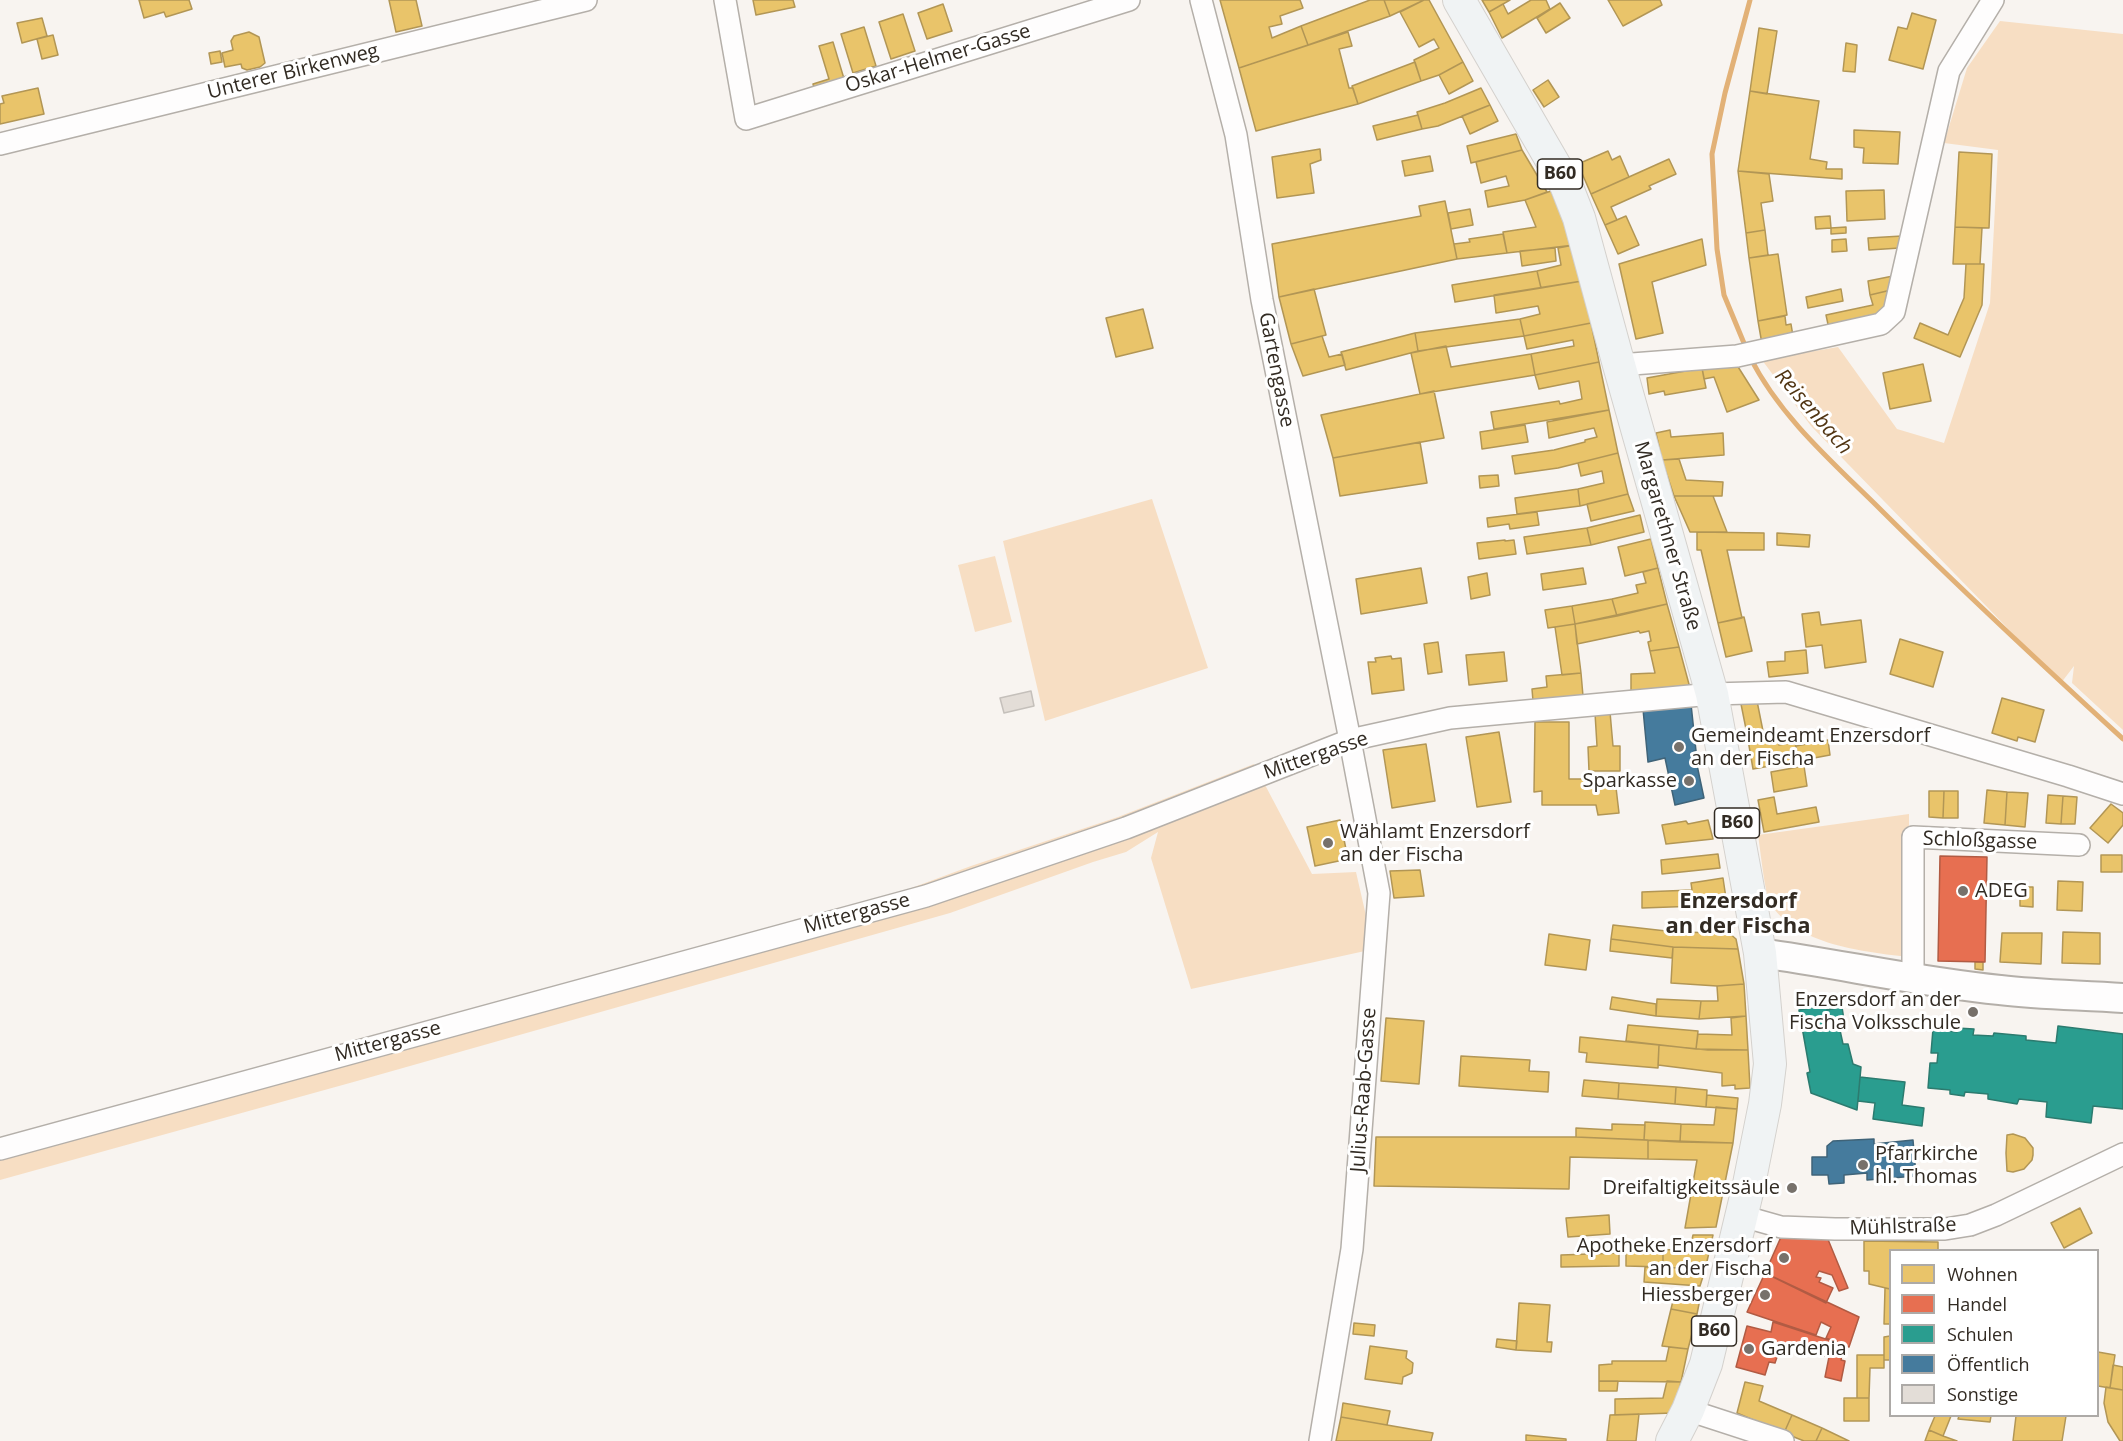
<!DOCTYPE html>
<meta charset="utf-8">
<style>
body{margin:0}
#map{position:relative;width:2123px;height:1441px;overflow:hidden;background:#f8f4f0;font-family:"Open Sans",sans-serif}
canvas{display:block}
.legend{position:absolute;left:1889px;top:1249px;width:210px;height:168px;box-sizing:border-box;background:#fff;border:2px solid #adaaa7;margin:0;padding:8px 10px;list-style:none;font-size:18px;color:#322b23}
.legend li{display:flex;align-items:center;gap:12px;height:30px}
.legend b{width:30px;border:2px solid #adaaa7}
</style>
<div id="map">
<canvas width="2123" height="1441"></canvas>
<ul class="legend">
<li><b style="height:16px;background:#e9c46a"></b>Wohnen</li>
<li><b style="height:16px;background:#e76f51"></b>Handel</li>
<li><b style="height:16px;background:#2a9d8f"></b>Schulen</li>
<li><b style="height:16px;background:#457b9d"></b>Öffentlich</li>
<li><b style="height:16px;background:#e3ddd7"></b>Sonstige</li>
</ul>
</div>
<script>
const ctx = document.querySelector('canvas').getContext('2d');
ctx.lineJoin = 'round';
function fill(path, color) { ctx.fillStyle = color; ctx.fill(path, 'evenodd'); }
function trace(path, color, width, dash) { ctx.strokeStyle = color; ctx.lineWidth = width; ctx.lineCap = dash ? 'butt' : 'round'; ctx.setLineDash(dash || []); ctx.stroke(path); }
function label(font, color, halo, rows, align = 'center') {
  ctx.font = font + ' "Open Sans",sans-serif'; ctx.lineWidth = 6; ctx.setLineDash([]); ctx.textBaseline = 'middle'; ctx.strokeStyle = halo; ctx.fillStyle = color; for (const [text, x, y, turn = 0] of rows) {
    ctx.save(); ctx.translate(x, y); ctx.rotate((+turn || 0) * Math.PI / 180); ctx.textAlign = isNaN(turn) ? turn : align; if (halo) ctx.strokeText(text, 0, 0); ctx.fillText(text, 0, 0); ctx.restore();
  }
}
fill(new Path2D(`
 M2000 21 2123 34V730L2072 683 2074 666 2061 683 1811 426 1762 360 1838 347 1897 429 1944 443 1990 303 1998 150 1944 143 1967 68Z
 M1152 499 1208 668 1045 721 1003 541Z
 M995 556 1012 622 975 632 958 565Z
 M1254 764 1312 874 1356 872 1367 920 1365 951 1191 989 1151 858 1158 832 1126 852 1093 862 950 913 357 1081 0 1180V1138L144 1101 906 890 971 866 1118 817Z
 M1909 814V957C1865 952 1796 945 1770 903 1765 895 1760 847 1758 835Z`), '#f7dec3');
const homes = new Path2D(`
 M139 0H189L192 9 166 17 164 12 144 18Z
 M389 0H416L422 26 396 32Z
 M753 0H793L795 7 756 15Z
 M1220 0H1300L1303 8 1280 16 1282 24 1269 27 1272 38 1301 26 1308 45 1239 68Z
 M1370 0H1384L1390 16 1308 45 1301 26Z
 M1384 0H1424L1390 16Z
 M1424 0H1429L1463 62 1439 75 1421 81 1414 60 1439 48 1434 39 1419 47 1400 12Z
 M1482 0H1510L1489 12Z
 M1531 0H1546L1550 9 1502 38 1489 12 1503 4 1508 14Z
 M1608 0H1660L1662 5 1623 26Z
 M1560 3 1570 18 1546 33 1537 18Z
 M943 4 952 31 927 39 918 13Z
 M1912 13 1936 20 1923 69 1889 60 1898 27 1907 29Z
 M903 14 915 51 891 59 879 22Z
 M42 18 47 36 22 43 17 23Z
 M864 27 876 66 853 73 841 34Z
 M1759 28 1777 31 1767 94 1750 91Z
 M249 32 259 37 265 63 260 67 247 70 242 68 241 64 225 67 222 53 233 50 231 41 234 36Z
 M1348 32 1352 46 1339 49 1349 88H1353L1358 104 1256 131 1239 68Z
 M53 35 58 55 42 59 37 39Z
 M833 42 845 82 815 91 813 84 829 79 819 46Z
 M1846 43 1857 45 1855 72 1843 71Z
 M220 51 222 62 211 64 209 53Z
 M1415 62 1421 81 1358 104 1352 86Z
 M1463 62 1473 81 1449 94 1439 75Z
 M1548 80 1559 97 1544 107 1533 90Z
 M38 88 44 114 0 124V104L4 103 2 96Z
 M1481 88 1490 105 1438 126 1422 129 1417 112 1445 103Z
 M1750 91 1819 101 1810 159 1827 162 1826 169H1842V179L1738 171Z
 M1490 105 1498 121 1470 134 1462 116Z
 M1418 115 1422 129 1377 140 1373 126Z
 M1854 130 1900 132 1898 164 1863 163 1864 148 1854 147Z
 M1516 134 1522 150 1471 163 1467 146Z
 M1320 149 1321 160 1310 164 1314 193 1277 198 1272 157Z
 M1522 150 1547 192 1525 200 1488 207 1485 191 1509 186 1506 176 1481 183 1476 162Z
 M1608 151 1612 160 1620 156 1629 177 1591 194 1578 164Z
 M1959 152 1992 154 1989 228 1955 227Z
 M1430 156 1433 171 1405 176 1402 161Z
 M1669 159 1676 174 1649 186 1651 189 1611 207 1617 220 1605 225 1591 194Z
 M1738 171 1769 174 1773 201 1761 203 1765 230 1746 233Z
 M1884 190 1885 219 1847 221 1846 191Z
 M1551 191 1574 245 1507 253 1503 232 1536 227 1525 200Z
 M1445 201 1457 259 1279 297 1272 244 1421 216 1419 206Z
 M1470 209 1473 225 1451 229 1448 213Z
 M1626 216 1639 245 1618 254 1605 225Z
 M1830 216 1831 228 1816 229 1815 217Z
 M1846 227V233L1831 234V228Z
 M1955 227 1982 228 1980 264H1953Z
 M1765 230 1768 255 1749 258 1746 233Z
 M1503 234 1507 253 1457 259 1454 244 1470 242 1469 239Z
 M1902 236 1900 248 1869 250 1868 238Z
 M1702 239 1706 265 1652 282 1663 333 1636 339 1619 264Z
 M1846 239 1847 251 1832 252V240Z
 M1574 245 1582 281 1541 288 1537 271 1561 265 1558 248Z
 M1555 248 1556 261 1522 266 1520 251Z
 M1778 254 1787 315 1758 321 1749 258Z
 M1966 264H1984L1982 305 1960 357 1914 338 1920 323 1948 335 1964 298Z
 M1537 271 1541 288 1455 302 1452 285Z
 M1893 276 1891 290 1870 295 1868 281Z
 M1582 281 1591 323 1524 336 1520 319 1540 314 1538 306 1496 313 1494 295Z
 M1314 289 1326 335 1291 344 1279 297Z
 M1841 289 1843 301 1808 308 1806 297Z
 M1891 290 1881 318 1829 329 1826 315 1873 305 1870 295Z
 M1143 309 1153 348 1116 357 1106 318Z
 M1785 316 1786 325 1791 324 1793 336 1762 344 1758 321Z
 M1520 319 1524 336 1418 351 1415 333Z
 M1591 323 1599 362 1535 375 1531 354 1574 346 1573 340 1527 349 1524 336Z
 M1415 333 1418 351 1346 370 1341 352Z
 M1322 336 1329 357 1342 354 1345 365 1303 376 1291 344Z
 M1446 346 1451 367 1531 354 1535 375 1420 394 1411 353Z
 M1599 362 1609 410 1494 429 1491 412 1559 401 1560 404 1582 399 1579 381 1539 389 1535 375Z
 M1735 362 1759 400 1727 412 1714 377 1704 379 1702 368Z
 M1923 364 1931 401 1890 409 1883 373Z
 M1702 368 1706 388 1665 395 1664 391 1649 394 1647 378Z
 M1434 391 1444 438 1333 458 1321 415Z
 M1609 410 1618 453 1558 468 1515 474 1512 456 1554 450 1585 442V440L1597 437 1594 428 1549 438 1547 422Z
 M1525 425 1528 442 1482 449 1480 432Z
 M1670 430 1671 437 1723 433 1724 455 1662 460 1656 433Z
 M1420 442 1427 483 1340 496 1333 458Z
 M1618 453 1628 494 1580 506 1578 489 1604 483 1602 471 1581 476 1578 463Z
 M1679 459 1686 480 1723 482 1722 496H1674L1662 460Z
 M1498 475 1499 486 1480 488 1479 476Z
 M1578 489 1580 506 1517 514 1515 498Z
 M1628 494 1634 511 1591 521 1587 504Z
 M1674 496H1713L1727 532H1690Z
 M1537 512 1539 525 1510 529 1509 524 1488 527 1487 518Z
 M1640 515 1644 532 1591 545 1587 528Z
 M1587 528 1591 545 1527 554 1524 537Z
 M1697 532 1764 533V550H1727L1742 618 1718 623 1701 550H1697Z
 M1777 533 1810 535 1809 547 1777 545Z
 M1651 539 1658 568 1625 576 1618 547Z
 M1505 540V541L1514 540 1516 554 1479 559 1477 543Z
 M1421 568 1427 603 1361 614 1356 579Z
 M1583 568 1586 584 1543 590 1541 574Z
 M1658 568 1667 604 1617 616 1612 599 1638 593 1636 585 1646 583 1643 572Z
 M1487 573 1490 595 1471 599 1468 577Z
 M1612 599 1617 616 1575 624 1572 606Z
 M1667 604 1679 647 1650 651 1648 642 1651 641 1649 631 1640 633 1639 631 1577 644 1575 624Z
 M1572 606 1575 624 1548 628 1545 610Z
 M1819 612 1821 625 1861 620 1866 662 1825 668 1822 645 1806 647 1802 614Z
 M1744 617 1752 651 1726 657 1718 623Z
 M1575 624 1581 673 1562 675 1555 627Z
 M1900 639 1943 652 1933 687 1890 674Z
 M1438 642 1442 672 1428 674 1424 644Z
 M1679 647 1690 688 1631 691V674L1655 673 1650 651Z
 M1806 650 1808 673 1769 677 1767 662 1785 661V652Z
 M1504 652 1507 681 1469 685 1466 655Z
 M1391 656 1392 659 1401 658 1404 690 1372 694 1368 662H1376L1375 658Z
 M1581 673 1583 696 1533 701 1532 689 1547 687 1546 676Z
 M2002 698 2044 710 2035 742 2018 737 2017 741 1992 733Z
 M1757 701 1763 731 1747 734 1741 704Z
 M1610 712 1613 746H1620V771H1589L1588 747 1597 746 1595 713Z
 M1535 722H1569V779H1615L1619 813 1598 815 1596 805H1542V791L1534 792Z
 M1776 729 1779 745 1795 742 1798 761 1753 769 1747 734Z
 M1499 732 1511 802 1477 807 1466 737Z
 M1828 740 1830 755 1798 761 1796 746Z
 M1426 744 1435 801 1392 808 1383 750Z
 M1804 766 1807 786 1774 792 1771 772Z
 M1987 790 2007 792 2005 825 1984 823Z
 M1929 791H1944L1943 818 1929 817Z
 M1944 791H1958V818H1943Z
 M2007 792 2028 793 2025 827 2005 825Z
 M2048 795 2063 796 2061 824 2046 823Z
 M2063 796 2077 797 2075 824H2061Z
 M1774 797 1777 814 1816 807 1819 822 1764 832 1758 800Z
 M2111 804 2123 813V825L2108 843 2090 828Z
 M1340 820 1348 859 1315 866 1307 827Z
 M1708 820 1713 839 1666 844 1662 825 1686 821 1688 824Z
 M1718 854 1720 868 1662 874 1661 860Z
 M2101 855H2122V872H2101Z
 M1420 870 1424 896 1394 898 1390 871Z
 M1723 878 1727 905 1642 908V892L1692 890 1691 883Z
 M2058 881 2083 882 2082 911 2057 910Z
 M2020 887H2033V907L2020 906Z
 M1613 925 1675 932 1729 933 1736 939 1738 949 1673 947 1611 939Z
 M2063 932 2100 933V964L2062 963Z
 M2002 933H2042L2041 964 2000 962Z
 M1549 934 1590 940 1586 970 1545 965Z
 M1611 939 1673 947 1672 958 1610 951Z
 M1673 947 1738 949 1744 984 1717 986 1671 983Z
 M1975 962H1983V970L1975 969Z
 M1744 984 1746 1016 1699 1019 1701 1001H1718L1717 986Z
 M1612 997 1656 1004V1016L1610 1009Z
 M1657 999 1701 1001 1699 1019 1656 1016Z
 M1746 1016 1748 1050 1696 1049 1698 1034 1732 1035 1731 1018Z
 M1386 1018 1424 1021 1419 1084 1381 1081Z
 M1628 1025 1698 1031 1696 1049 1626 1041Z
 M1580 1037 1659 1045 1658 1068 1586 1062 1587 1053 1579 1052Z
 M1659 1045 1708 1050H1748L1750 1088 1735 1089V1085L1722 1086V1073L1658 1065Z
 M1461 1056 1530 1060 1529 1071 1549 1072 1548 1092 1459 1086Z
 M1584 1080 1619 1083 1618 1099 1582 1096Z
 M1619 1083 1676 1087 1675 1104 1618 1099Z
 M1676 1087 1707 1090 1706 1107 1675 1104Z
 M1707 1095 1738 1098 1737 1109 1706 1107Z
 M1716 1107 1737 1109 1733 1143 1680 1142 1681 1124 1714 1125Z
 M1645 1122 1681 1124 1680 1142 1644 1140Z
 M1612 1124 1645 1125 1644 1140 1576 1137V1128L1612 1130Z
 M2013 1134 2025 1138 2033 1148V1155L2032 1160 2024 1169 2013 1172 2007 1171 2006 1153 2007 1135Z
 M1376 1137H1576L1648 1140V1159L1570 1157 1569 1189 1374 1186Z
 M1648 1140 1733 1143 1716 1227 1685 1228 1697 1160 1648 1159Z
 M2080 1208 2092 1233 2064 1248 2051 1223Z
 M1609 1215 1610 1234 1568 1237 1566 1218Z
 M1693 1235H1713L1705 1270 1663 1267V1250L1690 1249Z
 M1864 1241 1938 1242V1250H1890V1289L1869 1284V1271H1864Z
 M1626 1249 1663 1250V1267L1626 1266Z
 M1619 1253V1266L1561 1267V1255Z
 M1645 1267H1663L1705 1270 1700 1286 1644 1282Z
 M1885 1288 1890 1289V1324H1884Z
 M1675 1293 1700 1299 1697 1314 1671 1309Z
 M1519 1303 1550 1305 1547 1342H1552L1551 1352 1516 1350Z
 M1671 1309 1697 1314 1688 1349 1662 1346Z
 M1354 1323 1375 1325 1374 1336 1353 1334Z
 M1890 1336V1360H1884V1337Z
 M1497 1339 1517 1341 1516 1350 1496 1347Z
 M1370 1346 1407 1351 1406 1358 1413 1363 1412 1373 1403 1377 1402 1384 1365 1379Z
 M1669 1347 1688 1349 1681 1382 1599 1381V1365L1612 1364V1361H1666Z
 M2098 1352 2115 1355 2110 1388 2098 1386Z
 M1857 1355H1884V1368H1870L1869 1398H1857Z
 M2113 1365 2123 1367V1390L2110 1388Z
 M1599 1381H1618L1617 1391H1599Z
 M1667 1381 1681 1382 1673 1413 1615 1415V1399L1663 1398Z
 M1745 1382 1763 1386 1759 1401 1792 1415 1784 1433 1737 1413Z
 M2106 1387 2123 1390V1441H2120L2108 1422 2104 1403Z
 M1844 1398H1869V1421H1844Z
 M1343 1403 1390 1411 1387 1425 1341 1417Z
 M1639 1414 1636 1441H1607L1610 1415Z
 M1792 1415 1822 1428 1816 1441H1804L1784 1433Z
 M1935 1416H1951L1943 1436 1929 1430Z
 M1959 1416H1991L1990 1422 1958 1419Z
 M2016 1416H2066L2062 1441H2013Z
 M1341 1417 1433 1433 1431 1441H1336Z
 M1822 1428 1849 1441H1816Z
 M1929 1430 1943 1436 1957 1441H1925Z
 M1526 1435 1566 1439V1441H1526Z`);
fill(homes, '#e9c46a');
trace(homes, '#b29655', 1.5);
const shops = new Path2D(`
 M1940 856 1987 857 1985 962 1938 961Z
 M1781 1237H1827L1848 1288 1839 1291 1832 1275 1819 1271 1816 1277 1821 1278 1819 1282 1833 1288 1826 1303 1765 1273Z
 M1765 1273 1859 1317 1849 1347 1826 1338 1831 1327 1821 1322 1816 1335 1747 1312Z
 M1773 1322 1844 1345 1841 1360 1845 1361 1841 1381 1825 1377 1829 1357 1781 1345 1775 1363 1769 1362 1765 1375 1736 1367 1747 1326 1771 1332Z`);
fill(shops, '#e76f51');
trace(shops, '#b15b43', 1.5);
const schools = new Path2D(`
 M1826 1005 1827 1010 1842 1007 1844 1020 1838 1021 1843 1044H1848L1853 1064 1861 1067 1857 1110 1811 1093 1807 1073 1810 1072 1799 1010Z
 M2058 1026 2123 1034V1109L2093 1106 2091 1123 2046 1117 2047 1102 2019 1099 2017 1104 1988 1099V1094L1965 1092 1964 1096 1950 1094V1090L1928 1088 1930 1063H1937L1938 1053H1931L1933 1029 1957 1032V1028L1974 1029 1973 1035 1993 1036 1994 1033 2026 1036V1040L2056 1043Z
 M1860 1077 1905 1082 1902 1105 1924 1108 1922 1126 1873 1119 1875 1103 1858 1101Z`);
fill(schools, '#2a9d8f');
trace(schools, '#2c7b6f', 1.5);
const public = new Path2D(`
 M1691 704 1696 751H1694L1704 798 1675 805 1665 758 1648 762 1643 709Z
 M1874 1139V1144L1913 1140 1916 1176 1867 1180V1173L1844 1175V1183L1829 1184 1828 1175H1812V1157H1827V1146L1833 1141Z`);
fill(public, '#457b9d');
trace(public, '#3f6378', 1.5);
trace(new Path2D(`
 M1746 348 1724 295 1717 249 1712 154 1725 93 1750 0
 M1750 357C1779 415 1830 460 1876 505 1956 585 2039 662 2123 739`), '#e2b177', 5);
const building = new Path2D(`
 M1031 691 1034 706 1004 713 1000 698Z`);
fill(building, '#e3ddd7');
trace(building, '#c5c0bb', 1.5);
const street = new Path2D(`
 M725 0 746 119 1129 0
 M1201 0 1236 135 1262 300 1350 740 1379 893 1352 1249 1320 1441
 M0 144 586 0
 M1619 365 1737 356 1881 324 1894 312 1949 71 1993 0
 M1913 979V837L2079 845
 M0 1149 926 896 1126 828 1350 740 1450 718 1712 694 1786 692 2068 776 2123 794
 M1742 1216 1781 1227 1835 1229H1945L1970 1225 1996 1215 2123 1154
 M1688 1410 1783 1441`);
const secondary = new Path2D(`
 M1760 953C1840 964 1919 982 2000 990 2041 995 2082 995 2123 998`);
const primary = new Path2D(`
 M1459 0 1566 185 1579 218 1619 365 1712 694 1760 953 1770 1064 1765 1104 1749 1184 1706 1364 1688 1410 1672 1441`);
trace(street, '#b4afa9', 24);
trace(secondary, '#b4afa9', 32);
trace(primary, '#d4d1cd', 34);
trace(street, '#fefdfd', 21);
trace(secondary, '#fefdfd', 28);
trace(primary, '#f0f3f4', 32);
for (const [x, y, r, color] of [
 [1679,747,6,"#77716b"],
 [1689,781,6,"#77716b"],
 [1328,843,6,"#77716b"],
 [1963,891,6,"#77716b"],
 [1973,1012,6,"#77716b"],
 [1863,1165,6,"#77716b"],
 [1792,1188,6,"#77716b"],
 [1784,1258,6,"#77716b"],
 [1765,1295,6,"#77716b"],
 [1749,1349,6,"#77716b"]
]) { const dot = new Path2D(); dot.arc(x, y, r, 0, 2 * Math.PI); ctx.fillStyle = color; ctx.fill(dot); trace(dot, '#fff', 2); }
for (const [x, y, w] of [
 [1560,174,45],
 [1737,823,45],
 [1714,1331,45]
]) { const box = new Path2D(); box.roundRect(x - w / 2, y - 15, w, 30, 4.5); ctx.fillStyle = '#fff'; ctx.fill(box); trace(box, '#322b23', 1.5); }
label('bold 18px', '#322b23', null, [
 ["B60",1560,174],
 ["B60",1737,823],
 ["B60",1714,1331]
]);
label('20px', '#322b23', '#fff', [
 ["Oskar-Helmer-Gasse",938,59,-17],
 ["Unterer Birkenweg",293,72,-14],
 ["Gartengasse",1276,370,79],
 ["Margarethner Straße",1667,536,74],
 ["Mittergasse",1316,756,-19],
 ["Schloßgasse",1980,841,2],
 ["Mittergasse",857,914,-15],
 ["Mittergasse",388,1042,-15],
 ["Julius-Raab-Gasse",1364,1090,-86],
 ["Mühlstraße",1903,1227,-2]
]);
label('20px', '#322b23', '#fff', [
 ["Gemeindeamt Enzersdorf",1691,736],
 ["an der Fischa",1691,759],
 ["Sparkasse",1677,781,"right"],
 ["Wählamt Enzersdorf",1340,832],
 ["an der Fischa",1340,855],
 ["ADEG",1975,891],
 ["Enzersdorf an der",1961,1000,"right"],
 ["Fischa Volksschule",1961,1023,"right"],
 ["Pfarrkirche",1875,1154],
 ["hl. Thomas",1875,1177],
 ["Dreifaltigkeitssäule",1780,1188,"right"],
 ["Apotheke Enzersdorf",1772,1246,"right"],
 ["an der Fischa",1772,1269,"right"],
 ["Hiessberger",1753,1295,"right"],
 ["Gardenia",1761,1349]
], 'left');
label('italic 21px', '#513513', '#fff', [
 ["Reisenbach",1813,412,49]
]);
label('bold 22px', '#322b23', '#fff', [
 ["Enzersdorf",1738,902],
 ["an der Fischa",1738,927]
]);
</script>
